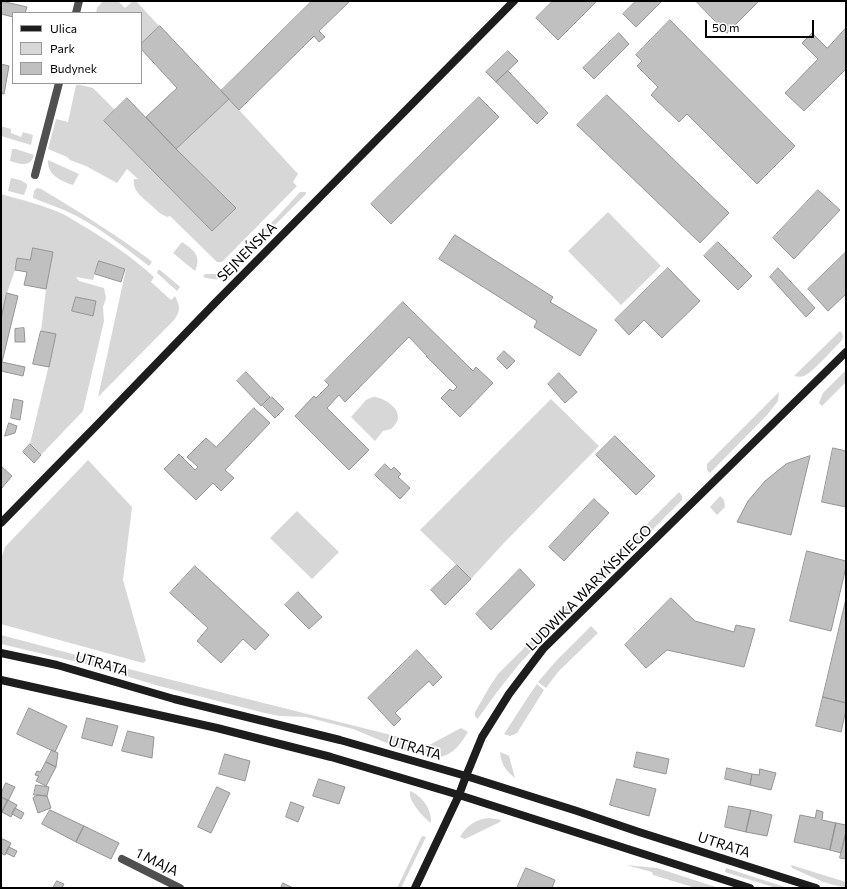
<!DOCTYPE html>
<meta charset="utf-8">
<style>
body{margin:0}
#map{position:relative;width:847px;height:889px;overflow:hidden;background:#fff;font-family:Commissioner,sans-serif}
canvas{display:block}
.frame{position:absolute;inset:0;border:2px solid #000;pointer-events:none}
.legend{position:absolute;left:12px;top:12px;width:130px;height:72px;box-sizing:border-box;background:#fff;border:1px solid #999;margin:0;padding:5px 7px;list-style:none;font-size:12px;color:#000}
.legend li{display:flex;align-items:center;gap:8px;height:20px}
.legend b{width:20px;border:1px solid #999}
.scale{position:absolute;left:705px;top:20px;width:109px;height:18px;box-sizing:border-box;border:2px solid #000;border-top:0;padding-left:5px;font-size:12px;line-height:14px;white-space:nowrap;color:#000;-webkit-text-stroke:3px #fff;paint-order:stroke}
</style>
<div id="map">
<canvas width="847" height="889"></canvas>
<div class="frame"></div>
<ul class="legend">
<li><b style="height:5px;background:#1d1d1d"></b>Ulica</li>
<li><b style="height:11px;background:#d7d7d7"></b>Park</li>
<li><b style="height:11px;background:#c0c0c0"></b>Budynek</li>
</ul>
<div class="scale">50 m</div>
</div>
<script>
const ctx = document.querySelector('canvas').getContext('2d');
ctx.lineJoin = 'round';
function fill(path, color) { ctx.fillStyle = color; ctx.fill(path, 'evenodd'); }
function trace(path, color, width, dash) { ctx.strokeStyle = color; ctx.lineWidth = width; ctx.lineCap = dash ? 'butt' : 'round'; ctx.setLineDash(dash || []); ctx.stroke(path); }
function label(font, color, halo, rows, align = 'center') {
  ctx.font = font + ' Commissioner,sans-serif'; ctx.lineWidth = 3.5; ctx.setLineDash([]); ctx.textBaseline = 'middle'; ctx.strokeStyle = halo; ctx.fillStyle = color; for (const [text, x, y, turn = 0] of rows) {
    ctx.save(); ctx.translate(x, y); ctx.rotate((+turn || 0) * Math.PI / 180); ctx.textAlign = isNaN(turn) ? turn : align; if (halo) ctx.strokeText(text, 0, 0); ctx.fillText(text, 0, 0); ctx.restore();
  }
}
fill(new Path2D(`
 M103 1H118L125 8 133 1H136L160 27 141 44V13H96L97 8Z
 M76 85H80L93 88 115 110 104 121 212 231 235 208 176 149 229 99 298 174 293 182 297 186 222 262H217L170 216 167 217C160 214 156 210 151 205 143 198 132 191 134 179H138L127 169 117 183 86 166 70 160 67 157 48 149 56 119 68 122Z
 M1 126 11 129V133L21 137 23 132 33 135 31 145 1 136Z
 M12 149H16L34 155C31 168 19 164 10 161Z
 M48 160 79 174 73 185C61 181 47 175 48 160Z
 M11 178 20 180 27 184V187L24 195 8 191Z
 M37 188 41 189C78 211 115 234 150 260L152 262 149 266C123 246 95 224 64 210 54 206 43 202 33 198L34 191Z
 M300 192H306V194L267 233 265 230 266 228 278 216Z
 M1 194C22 200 43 205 63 214 71 218 79 224 87 228 111 243 133 258 154 277L151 282 171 300 175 296C180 306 181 311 174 320L98 397 126 269 99 261 93 280 76 277 79 281 104 288 106 298 103 307 104 321 83 411 41 455 30 444 56 335 41 331 46 289 53 252 33 248 30 260 17 258 15 270 7 293 1 319ZM76 297 96 301 93 316 73 311Z
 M608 212 661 266 621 305 568 251Z
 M255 240 260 241C251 251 231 276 218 279 213 280 208 278 203 277L205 274H219L223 271 253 241Z
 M182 242C194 250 202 256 195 271L173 253Z
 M158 270H160L178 285 180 287 177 291 157 273Z
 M840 331 842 333 843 337 842 340C835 347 811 374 804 376 801 377 798 377 794 376Z
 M846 370V382L822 406 819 403 823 393Z
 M779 392 778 401 767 415 710 473 707 470V464Z
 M373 397C383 397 399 407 398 418 397 423 394 426 391 429L383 431 375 441 351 417 366 400Z
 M551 399 599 446 502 545 471 579 420 530Z
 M88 460 132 507 123 580 146 661 143 663 1 624V559L5 547Z
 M679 492 682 496V500L585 597 579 596 577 594Z
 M720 496 724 500 725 507 717 515 710 507Z
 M297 511 339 552 312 579 270 538Z
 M571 601 573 607V609L520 663 497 692 479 717 478 719C475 717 474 715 475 712L490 686 498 674Z
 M591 626 598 633 558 672 546 688 538 682 557 660Z
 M1 635 148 674 395 736C403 739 409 740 406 751L353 729 306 717 280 716 265 713 159 686 90 665 1 644Z
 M537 684 544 690 517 733 510 736 504 734 530 694Z
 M461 728 468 732C454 755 443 763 417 753L418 751Z
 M500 752 509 756 515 778C506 771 501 764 500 752Z
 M410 791C422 796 432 809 431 823 423 817 408 801 410 791Z
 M489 818 501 820 500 822 465 839 460 837C466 826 476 819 489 818Z
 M422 836 426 837 401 888H397Z
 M626 865 657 868 719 888H696L653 875 652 872Z
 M791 865 846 882V887C828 886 808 875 792 868Z
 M726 868 788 888H776L725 872Z`), '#d7d7d7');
const building = new Path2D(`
 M1 1 27 7 25 13H13V17L1 14Z
 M312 1H348L349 2 319 31 325 37 319 42 314 36 239 110 221 91Z
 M553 1H597L558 40 536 18Z
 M636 1H662L636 27 623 14Z
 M696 1H759L727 33Z
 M670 20 795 146 757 184 687 114 679 122 651 95 658 87 637 66 642 61 636 55Z
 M160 26 229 99 176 149 146 117 177 88 141 49V44Z
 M846 28V69L804 111 785 93 818 59 802 43 812 33 827 48Z
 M619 33 629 44 594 79 583 68Z
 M508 51 518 61 496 82 486 72Z
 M1 64 9 66 4 94 1 93Z
 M508 71 548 113 537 124 496 82Z
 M607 95 729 213 700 243 577 125Z
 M479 97 499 117 391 224 371 204Z
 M127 98 176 149 236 208 212 231 104 121Z
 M818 190 840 210 794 259 773 238Z
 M455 235 553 297 550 302 597 330 580 356 534 327 537 321 439 259Z
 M718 242 752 276 738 290 704 256Z
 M33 248 53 252 46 289 24 285 27 272 15 270 17 258 30 260Z
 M846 252V294L828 311 808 289Z
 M99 261 125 269 121 282 95 274Z
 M668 268 700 301 662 338 644 320 629 335 615 320Z
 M778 268 815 308 806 317 770 277Z
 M7 293 18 296 2 362 25 367 23 376 1 371V319Z
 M76 297 96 301 93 316 72 311Z
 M403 302 473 371 476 367 493 383 460 417 441 398 450 389 453 391 457 387 426 356H427L409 337 345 402 339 395 327 408 369 450 349 470 295 416 314 396 316 398 329 385 325 381Z
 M24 328 25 342H15V329Z
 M41 331 56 334 49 367 33 364Z
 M504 351 515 361 507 369 497 359Z
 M246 372 270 397 261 406 237 381Z
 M559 373 577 392 565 403 548 384Z
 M272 397 284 409 275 418 263 406Z
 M14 399 23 401 20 420 11 418Z
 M254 408 270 423 225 470 234 478 221 491 213 483 196 500 164 469 179 454 195 470 198 467 187 457 206 438 216 447Z
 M9 423 17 426 15 433 5 436Z
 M615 436 655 476 636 495 596 455Z
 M30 444 41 455 34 463 23 452Z
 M833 448 846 451V507L822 502Z
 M810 456 791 535 737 522 748 501 765 481 786 464Z
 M385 464 391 470 394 467 401 474 398 477 410 488 400 499 375 475Z
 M1 466 12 476 1 489Z
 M594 499 609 513 564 561 549 547Z
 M807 551 846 561V567L831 631 790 621Z
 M457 565 471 579 445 605 431 590Z
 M195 566 269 635 255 650 243 639 221 663 197 641 208 628 170 593Z
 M520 569 535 585 491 630 476 614Z
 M298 592 322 617 309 629 285 605Z
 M671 598 695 621 734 632 736 625 755 629 744 667 667 650 646 668 625 645Z
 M846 599V703L823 697Z
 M417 650 442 677 433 686 429 681 395 713 401 719 394 726 368 698Z
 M823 697 846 703V710L841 732 816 726Z
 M29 708 67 726 55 752 17 734Z
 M87 718 118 726 112 746 82 738Z
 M128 731 154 737 152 758 122 751Z
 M52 750 58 753 56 767 46 762Z
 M637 752 669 759 666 774 634 767Z
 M225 754 250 761 245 781 219 774Z
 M46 762 56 767 46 786 36 781 39 776 35 775 37 771 40 772Z
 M727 768 752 774 750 785 725 779Z
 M760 769 776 773 771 790 750 785 752 774 759 775Z
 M319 779 345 787 339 804 313 796Z
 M617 779 656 789 649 816 610 805Z
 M6 783 15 787 8 801 1 797V794Z
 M36 785 49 787 47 796 34 795Z
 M217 787 230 793 211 833 198 827Z
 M38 795 47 796 51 808 38 813 33 798Z
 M1 797 8 800 2 812H1Z
 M8 800 17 805 11 817 2 812Z
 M291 802 304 807 298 822 286 817Z
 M729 806 751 810 746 832 725 827Z
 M15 808 24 813 21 819 12 814Z
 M50 810 84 826 76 842 42 824Z
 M751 810 772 815 767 836 746 832Z
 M817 810 823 812 822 820 836 823 830 850 794 842 800 815 815 818Z
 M836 823 846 825V832L841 853 830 850Z
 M84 826 119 843 111 859 76 842Z
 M846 832V859L840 858Z
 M3 839 11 843 5 855 1 853V843Z
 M9 847 17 851 14 857 6 853Z
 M526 868 555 880 552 888H517Z
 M57 881 64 884 62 888H53Z
 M283 883 293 888H281Z`);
fill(building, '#c0c0c0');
trace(building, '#949494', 1);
trace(new Path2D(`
 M76 13 79 1
 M35 175 59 83
 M122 859 180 888`), '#505050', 8);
trace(new Path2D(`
 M1 523 100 422 215 303 514 1
 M1 653 57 665 174 699 340 740 466 776 577 811 639 832 816 888
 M1 680 217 728 331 757 459 795 750 888
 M415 888 459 795 466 776 482 737 509 694 543 649 846 352`), '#1d1d1d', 8);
label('14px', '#000', '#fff', [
 ["SEJNEŃSKA",247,252,-45],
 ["LUDWIKA WARYŃSKIEGO",589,588,-45],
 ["UTRATA",102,664,16],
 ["UTRATA",415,748,16],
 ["UTRATA",724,845,18],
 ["1 MAJA",157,862,26]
]);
</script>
